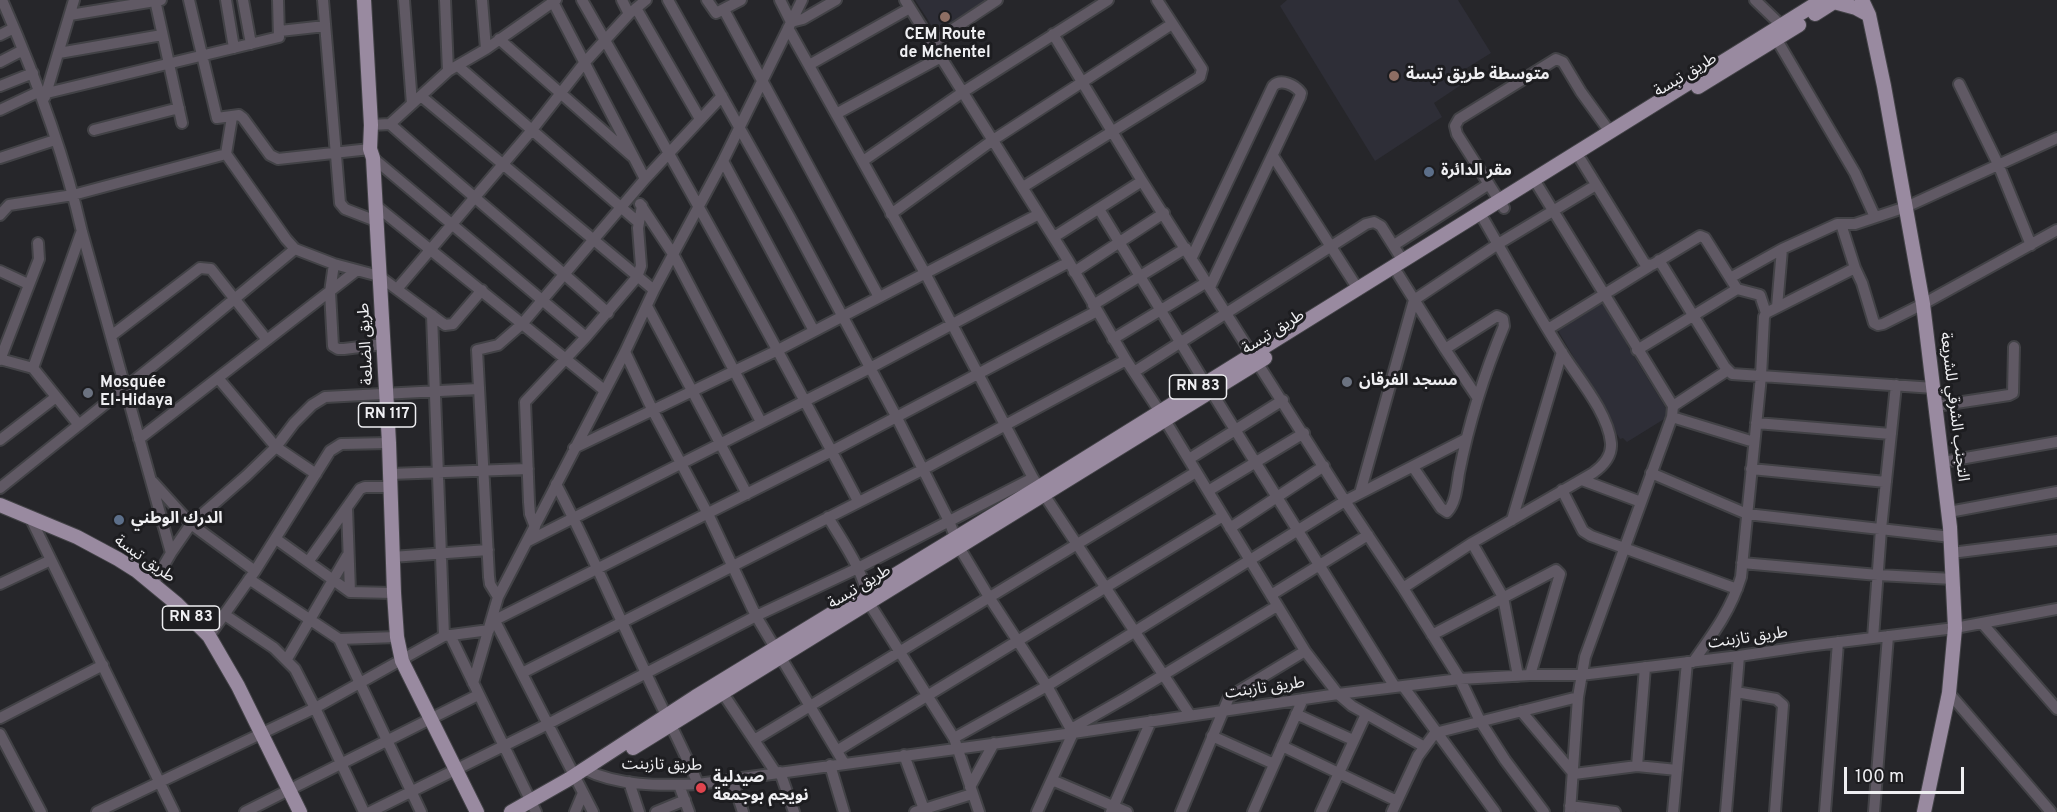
<!DOCTYPE html>
<meta charset="utf-8">
<style>
body{margin:0}
#map{position:relative;width:2057px;height:812px;overflow:hidden;background:#26262a;font-family:Overpass,sans-serif}
canvas{display:block}
.scale{position:absolute;left:1844px;top:767px;width:120px;height:27px;box-sizing:border-box;border:3px solid #efeff2;border-top:0;padding-left:8px;font-size:18px;line-height:21px;white-space:nowrap;color:#efeff2;-webkit-text-stroke:4px #1d1d20;paint-order:stroke}
</style>
<div id="map">
<canvas width="2057" height="812"></canvas>
<div class="scale">100 m</div>
</div>
<script>
const ctx = document.querySelector('canvas').getContext('2d');
ctx.lineJoin = 'round';
function fill(path, color) { ctx.fillStyle = color; ctx.fill(path, 'evenodd'); }
function trace(path, color, width, dash) { ctx.strokeStyle = color; ctx.lineWidth = width; ctx.lineCap = dash ? 'butt' : 'round'; ctx.setLineDash(dash || []); ctx.stroke(path); }
function label(font, color, halo, rows, align = 'center') {
  ctx.font = font + ' Overpass,"Noto Sans Arabic",sans-serif'; ctx.lineWidth = 6; ctx.setLineDash([]); ctx.textBaseline = 'middle'; ctx.strokeStyle = halo; ctx.fillStyle = color; for (const [text, x, y, turn = 0] of rows) {
    ctx.save(); ctx.translate(x, y); ctx.rotate((+turn || 0) * Math.PI / 180); ctx.textAlign = isNaN(turn) ? turn : align; if (halo) ctx.strokeText(text, 0, 0); ctx.fillText(text, 0, 0); ctx.restore();
  }
}
fill(new Path2D(`
 M915 0H990L937 34Z
 M1287 0H1458L1491 53 1462 71 1467 81 1434 103 1442 117 1375 161 1280 6Z
 M1605 301 1630 342 1627 345 1667 410 1669 416 1627 442 1623 438 1620 439 1595 399 1592 388 1557 329Z`), '#2e2e37');
const minor = new Path2D(`
 M2 0C35 75 64 152 82 232L171 553
 M155 0 182 123
 M189 0 217 118 239 115 243 118 270 155 278 159 370 149
 M226 0 234 48
 M243 0 251 44
 M323 0 340 203 345 209 376 221
 M404 0 412 104
 M445 0 448 71
 M482 0 486 49
 M582 0C677 166 769 332 858 501
 M622 0 629 14
 M668 0 790 218 897 418 949 521 959 547 989 597 1047 686 1073 733 1037 812
 M707 0 716 13 741 0
 M780 0 791 22 803 19 836 0
 M905 0 1069 262 1126 360 1160 412 1305 651 1338 694 1352 706 1423 746
 M1755 0 1782 26
 M553 2 645 179
 M636 8 700 119
 M724 10 879 297
 M70 15 161 0
 M788 28 925 273 1033 478 1190 715
 M280 31 325 26
 M1053 34 1142 181
 M0 35 14 28
 M499 39 632 156
 M1777 40 1855 173 1875 217
 M932 43 997 0
 M59 53 162 35
 M0 62 23 50
 M809 65 910 8
 M458 66 638 222
 M1959 84 1998 164 2031 245
 M0 86 33 73
 M47 93 279 37 278 0
 M45 97 74 0
 M422 97 654 290
 M0 110 36 93
 M836 114 941 57
 M390 124C462 188 536 248 608 313
 M371 125 390 124 448 71 486 49 556 0
 M94 130 179 108
 M226 154 232 117
 M1273 156 1358 289
 M0 158 55 140
 M373 158 586 337
 M1581 160 1645 264 1652 265 1700 236 1705 238 1737 289
 M723 161 814 331
 M863 161 963 92 1108 0
 M1538 186 1673 406 1672 417 1585 657 1578 697 1570 812
 M1023 187 1200 77 1202 69 1157 0
 M640 204 673 254 761 422
 M375 205 604 390
 M1504 208 1457 134 1455 126 1459 119 1556 59 1563 62 1581 92 1610 132
 M1099 209 1205 383
 M891 214 993 140 1172 24
 M0 215 9 205 73 195 226 154 286 239 295 249 334 264 379 276 445 325 453 324 482 290
 M1841 224 1855 268
 M1054 237 1142 181 1345 501 1403 588 1460 679 1480 721 1505 760 1544 812
 M1394 245 1489 184
 M1192 257 1273 86C1281 78 1295 85 1301 93L1300 97 1210 287
 M1659 260 1725 367 1732 374 1934 388
 M334 264 330 292 333 346 338 349H344L383 344
 M0 271 28 284
 M1074 272 1164 213
 M1398 274 1445 349 1477 397
 M1730 278 1782 249
 M397 289 532 130 585 62 629 14 646 0
 M1093 305 1186 248
 M647 306 747 494
 M1777 307 1782 249 1837 224H1855L1906 207 2057 138
 M432 315 444 636
 M1548 329 1650 266
 M111 336 200 268 211 269 267 340
 M1113 339 1207 282
 M1637 350 1737 289 1760 295 1766 313
 M625 352 653 411 708 514 756 616 844 763
 M0 359 33 368 79 425
 M0 360 39 259 38 243
 M33 368 81 233
 M1134 372 1366 224 1374 222 1381 226 1403 261
 M218 378 276 447 316 474
 M1211 391 1395 687
 M1673 406 1728 370
 M1936 406 2009 395 2013 393 2014 347
 M1672 417 1754 442
 M1756 423 1891 434
 M139 439 356 271
 M0 440 56 397
 M574 448 778 350 1039 214
 M1189 459 1283 400
 M1943 462 2057 442
 M1413 467 1441 508 1447 512C1456 503 1457 485 1459 473 1469 422 1484 374 1504 326L1503 319 1497 316 1445 349
 M1751 469 1886 482
 M1651 473 1747 514 1951 537
 M390 474 528 469
 M1582 480 1641 502
 M153 482 191 524 255 571
 M556 484C588 545 615 609 645 671 662 709 682 745 698 784
 M0 488 175 348 295 249
 M1562 490 1583 531 1591 536 1737 589
 M1208 491 1304 433
 M1360 493 1414 300 1498 244 1596 185
 M347 508 350 592
 M1949 512 2057 492
 M30 517 174 812
 M828 517C844 544 864 571 869 603L954 738 979 812
 M1512 520 1562 352
 M535 527 530 514 529 502 525 402 586 337 637 277 641 266 638 228 642 206
 M1230 528 1324 466
 M276 539 350 592 394 593
 M528 541 870 368 1069 262
 M1472 543 1503 597 1518 676
 M1951 553 2057 540
 M392 557 488 550
 M308 562 360 489 365 487H390
 M1742 563 1878 575 1953 579
 M249 579 339 639 397 637
 M0 584 51 560
 M153 584 171 553 191 524 246 476 276 447 294 423 312 405 325 397 478 389
 M1403 588 1472 543 1593 473C1603 466 1612 456 1611 443 1608 412 1577 377 1561 351 1534 308 1509 264 1484 220
 M1271 595 1368 535
 M498 597 490 584 489 577 477 350 498 345 522 324 645 179 722 96
 M225 615 274 648 295 669 315 708 364 812
 M495 621 593 812
 M491 622 832 451 1097 311
 M1982 623 2057 709
 M450 635 536 812
 M1432 635 1556 570 1560 574 1530 675
 M209 636 255 571 330 451 341 444 389 443
 M1873 638 1881 529 1896 385
 M339 639 421 812
 M287 659 347 556
 M1693 662C1713 634 1731 610 1741 577L1761 376 1764 317 1766 313 1855 268 1862 283 1874 323 1878 325 1883 324 1923 304 2057 230
 M522 673 922 470 1126 360
 M473 683 498 597 625 352 654 290 723 161 802 0
 M1403 686 1495 812
 M722 692 776 773
 M1736 692 1776 699 1783 705 1775 812
 M1949 693 2051 812
 M1521 711 1574 774 1637 766 1677 770
 M1296 714 1353 740
 M0 718 103 665
 M1071 729 1127 697 1277 606
 M0 734 41 812
 M1212 736 1274 764
 M954 738 1047 686 1345 501 1466 439
 M754 740 1196 472
 M1282 746 1397 801
 M838 750 1223 516
 M904 755 925 812
 M830 765 844 812
 M1637 766 1645 667
 M584 769C617 786 660 786 698 784L1073 733 1338 694 1460 679 1530 675H1581L1739 656 1807 646 1955 628 2057 609
 M780 772 794 812
 M732 779 743 812
 M1052 780 1127 812
 M629 782 639 812
 M679 785 689 812
 M970 787 994 743
 M1570 806 1615 812
 M97 812 315 708 444 636 489 630
 M245 812 478 695
 M370 812 548 724 756 616 858 568 1033 478
 M575 812 583 793
 M656 812 685 800
 M915 812 972 794
 M1111 812 1151 721
 M1181 812 1229 697 1305 651
 M1253 812 1303 699
 M1321 812 1366 714
 M1392 812 1418 756 1435 733 1578 697
 M1673 812 1687 662
 M1726 812 1739 656
 M1825 812 1838 642
 M1874 812 1888 636`);
const major = new Path2D(`
 M364 0 371 125 370 149 373 158 389 443 394 593 397 637 402 661 477 812
 M1862 0 1869 15 1884 86 1923 304 1950 527 1955 628 1949 693 1924 812
 M1834 2 1856 8 1869 15
 M1815 14 1837 0
 M1698 87 1799 25
 M0 505 77 537 118 559 137 571 177 604 209 636 238 686 300 812
 M633 748 1265 358
 M511 812 569 779 695 697 1039 487 1822 0`);
trace(minor, '#424246', 14);
trace(major, '#424246', 16);
trace(minor, '#605964', 10);
trace(major, '#998aa0', 14);
for (const [x, y, r, color] of [
 [945,17,6,"#8d6e63"],
 [1394,76,6,"#8d6e63"],
 [1429,172,6,"#5c6f8a"],
 [1347,382,6,"#6b7280"],
 [88,393,6,"#6b7280"],
 [119,520,6,"#5c6f8a"],
 [701,788,6,"#e0444e"]
]) { const dot = new Path2D(); dot.arc(x, y, r, 0, 2 * Math.PI); ctx.fillStyle = color; ctx.fill(dot); trace(dot, '#1d1d20', 2); }
for (const [x, y, w] of [
 [1198,387,57],
 [387,415,57],
 [191,618,57]
]) { const box = new Path2D(); box.roundRect(x - w / 2, y - 12, w, 24, 4.5); ctx.fillStyle = '#1d1d20'; ctx.fill(box); trace(box, '#efeff2', 1.5); }
label('bold 15px', '#efeff2', null, [
 ["RN 83",1198,387],
 ["RN 117",387,415],
 ["RN 83",191,618]
]);
label('bold 16px', '#efeff2', '#1d1d20', [
 ["CEM Route",945,36,"center"],
 ["de Mchentel",945,54,"center"],
 ["متوسطة طريق تبسة",1406,76],
 ["مقر الدائرة",1441,172],
 ["مسجد الفرقان",1359,382],
 ["Mosquée",100,384],
 ["El-Hidaya",100,402],
 ["الدرك الوطني",131,520],
 ["صيدلية",713,779],
 ["نويجم بوجمعة",713,797]
], 'left');
label('16px', '#efeff2', '#1d1d20', [
 ["طريق تبسة",1686,76,-31],
 ["طريق تبسة",1274,333,-32],
 ["طريق الضلعة",367,344,-93],
 ["التجنب الشرقي للشريعة",1953,407,83],
 ["طريق تبسة",144,560,35],
 ["طريق تبسة",860,588,-31],
 ["طريق تازبنت",1748,639,-8],
 ["طريق تازبنت",1265,689,-8],
 ["طريق تازبنت",662,766,1]
]);
</script>
